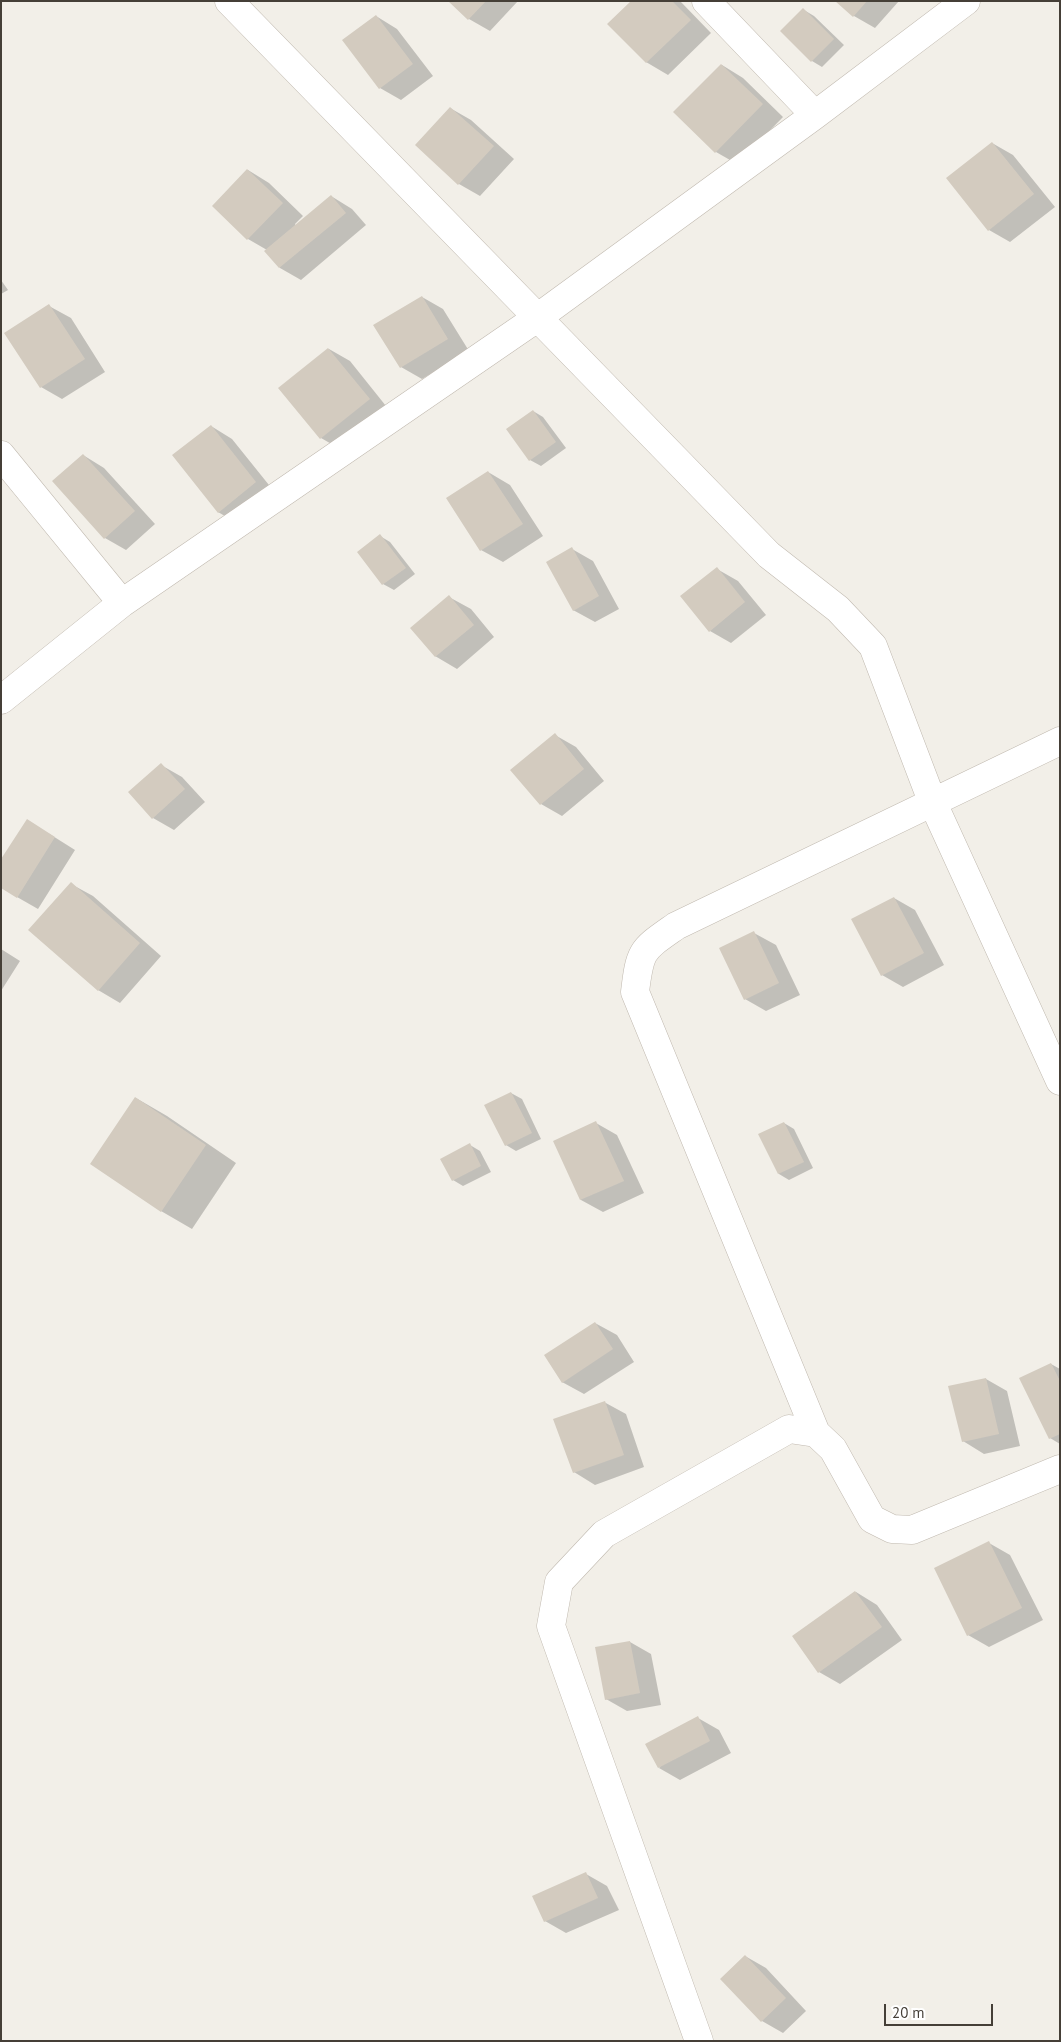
<!DOCTYPE html>
<style>
body{margin:0}
#map{position:relative;width:1061px;height:2042px;overflow:hidden;background:#f2efe8;font-family:"PT Sans",sans-serif}
canvas{display:block}
.frame{position:absolute;inset:0;border:2px solid #453f37;pointer-events:none}
.scale{position:absolute;left:884px;top:2004px;width:109px;height:22px;box-sizing:border-box;border:2px solid #453f37;border-top:0;padding-left:6px;font-size:15px;line-height:18px;white-space:nowrap;color:#453f37;-webkit-text-stroke:4px #fff;paint-order:stroke}
</style>
<div id="map">
<canvas width="1061" height="2042"></canvas>
<div class="frame"></div>
<div class="scale">20 m</div>
</div>
<script>
const ctx = document.querySelector('canvas').getContext('2d');
ctx.lineJoin = 'round';
function fill(path, color) { ctx.fillStyle = color; ctx.fill(path, 'evenodd'); }
function trace(path, color, width, dash) { ctx.strokeStyle = color; ctx.lineWidth = width; ctx.lineCap = dash ? 'butt' : 'round'; ctx.setLineDash(dash || []); ctx.stroke(path); }
fill(new Path2D(`
 M450 1H518L490 31 469 19Z
 M633 1H680L711 33 668 75 646 62Z
 M837 1H899L875 28 854 16Z
 M804 10 814 16 844 45 822 67 812 61 782 31Z
 M376 16 397 29 433 76 401 100 380 88Z
 M722 65 743 78 783 117 737 164 716 152Z
 M450 108 471 120 514 159 480 196 459 184Z
 M992 143 1013 155 1055 207 1010 242 989 230Z
 M248 170 269 183 303 216 295 224 296 226 331 196 352 209 366 225 301 280 280 268 267 250 248 239Z
 M1 280 8 290 1 294Z
 M422 297 443 309 469 351 422 379 401 367Z
 M49 306 71 318 105 372 62 399 41 387Z
 M329 349 350 361 390 411 342 450 321 438Z
 M533 411 543 417 566 448 541 466 530 460Z
 M211 426 232 439 277 495 240 525 218 512Z
 M83 455 104 468 155 524 126 550 105 538Z
 M488 472 510 485 543 536 503 562 481 550Z
 M380 536 390 542 415 574 394 590 383 584Z
 M572 549 593 561 619 609 595 622 573 610Z
 M717 569 738 581 766 615 731 643 710 631Z
 M449 597 471 609 494 637 457 669 435 656Z
 M555 735 576 747 604 781 562 816 541 804Z
 M161 765 182 777 205 802 174 830 153 818Z
 M48 833 75 850 38 909 17 897Z
 M71 884 93 896 161 956 120 1003 98 990Z
 M894 898 915 910 944 965 903 987 882 975Z
 M754 933 776 945 800 995 766 1011 745 999Z
 M1 949 20 961 1 991Z
 M511 1093 522 1099 541 1139 516 1151 506 1145Z
 M136 1098 167 1116 236 1163 192 1229 161 1211Z
 M596 1123 617 1135 644 1193 603 1212 581 1200 555 1142Z
 M784 1123 794 1129 813 1168 789 1180 779 1174 760 1135Z
 M470 1145 480 1151 491 1172 463 1186 453 1180Z
 M595 1323 617 1335 634 1362 584 1394 562 1382Z
 M1051 1364 1060 1369V1444L1050 1438Z
 M986 1379 1007 1391 1020 1446 984 1454 963 1441Z
 M604 1402 626 1414 644 1467 595 1485 574 1472Z
 M989 1543 1010 1555 1043 1620 989 1647 968 1635Z
 M856 1592 877 1605 902 1640 840 1684 819 1672Z
 M630 1642 651 1654 661 1705 627 1711 606 1699Z
 M698 1718 719 1730 731 1753 680 1780 659 1768Z
 M586 1874 607 1886 619 1910 566 1933 545 1921Z
 M745 1956 766 1968 806 2011 783 2033 762 2021Z`), '#0003');
fill(new Path2D(`
 M448 1H486L468 20Z
 M631 1H672L691 20 646 63 607 24Z
 M835 1H867L853 17Z
 M803 8 834 39 811 62 780 31Z
 M376 15 413 64 379 89 342 40Z
 M721 64 763 104 715 153 673 112Z
 M450 107 494 146 458 185 415 145Z
 M992 142 1034 194 988 231 946 178Z
 M247 169 283 203 247 240 212 206Z
 M331 195 346 213 279 268 264 251Z
 M422 296 448 339 400 368 373 325Z
 M49 304 85 359 40 388 4 333Z
 M328 348 370 399 320 439 278 388Z
 M533 410 556 442 529 461 506 429Z
 M211 425 256 482 218 513 172 455Z
 M83 454 135 511 104 539 52 481Z
 M488 471 523 524 480 551 446 498Z
 M380 534 406 568 382 585 357 552Z
 M572 547 599 596 573 611 546 562Z
 M717 567 745 602 709 632 680 596Z
 M449 595 474 625 435 657 410 628Z
 M555 733 584 769 540 805 510 770Z
 M161 763 185 789 152 819 128 792Z
 M27 819 55 837 17 898 1 888V859Z
 M71 882 140 943 98 991 28 930Z
 M894 897 924 953 881 976 851 919Z
 M754 931 779 983 744 1000 719 948Z
 M511 1092 532 1133 505 1146 484 1105Z
 M135 1097 206 1145 161 1212 90 1164Z
 M596 1121 624 1181 580 1200 553 1141Z
 M784 1122 804 1162 778 1174 758 1134Z
 M470 1143 481 1166 452 1181 440 1159Z
 M595 1322 613 1349 562 1383 544 1355Z
 M1051 1363 1060 1381V1434L1049 1439 1019 1378Z
 M986 1378 999 1434 962 1442 948 1386Z
 M605 1401 624 1455 573 1473 553 1419Z
 M989 1541 1022 1608 967 1636 934 1568Z
 M855 1591 882 1627 818 1673 792 1636Z
 M630 1641 640 1693 605 1700 595 1647Z
 M698 1716 710 1741 658 1768 645 1744Z
 M586 1872 598 1898 544 1922 532 1896Z
 M745 1955 786 1998 761 2022 720 1979Z`), '#d3cbbf');
const minor = new Path2D(`
 M229 1 769 555 838 609 873 646 932 801 1060 1081
 M706 1 815 115
 M1 455 122 603
 M1 700 122 603 537 318 815 115 966 1
 M816 1433 635 992C640 949 642 950 676 926L1060 741
 M699 2041 551 1626 559 1582 604 1534 789 1429 816 1433 833 1449 872 1519 892 1529 912 1530 1060 1469`);
trace(minor, '#c0b9af', 29);
trace(minor, '#fff', 28);
</script>
